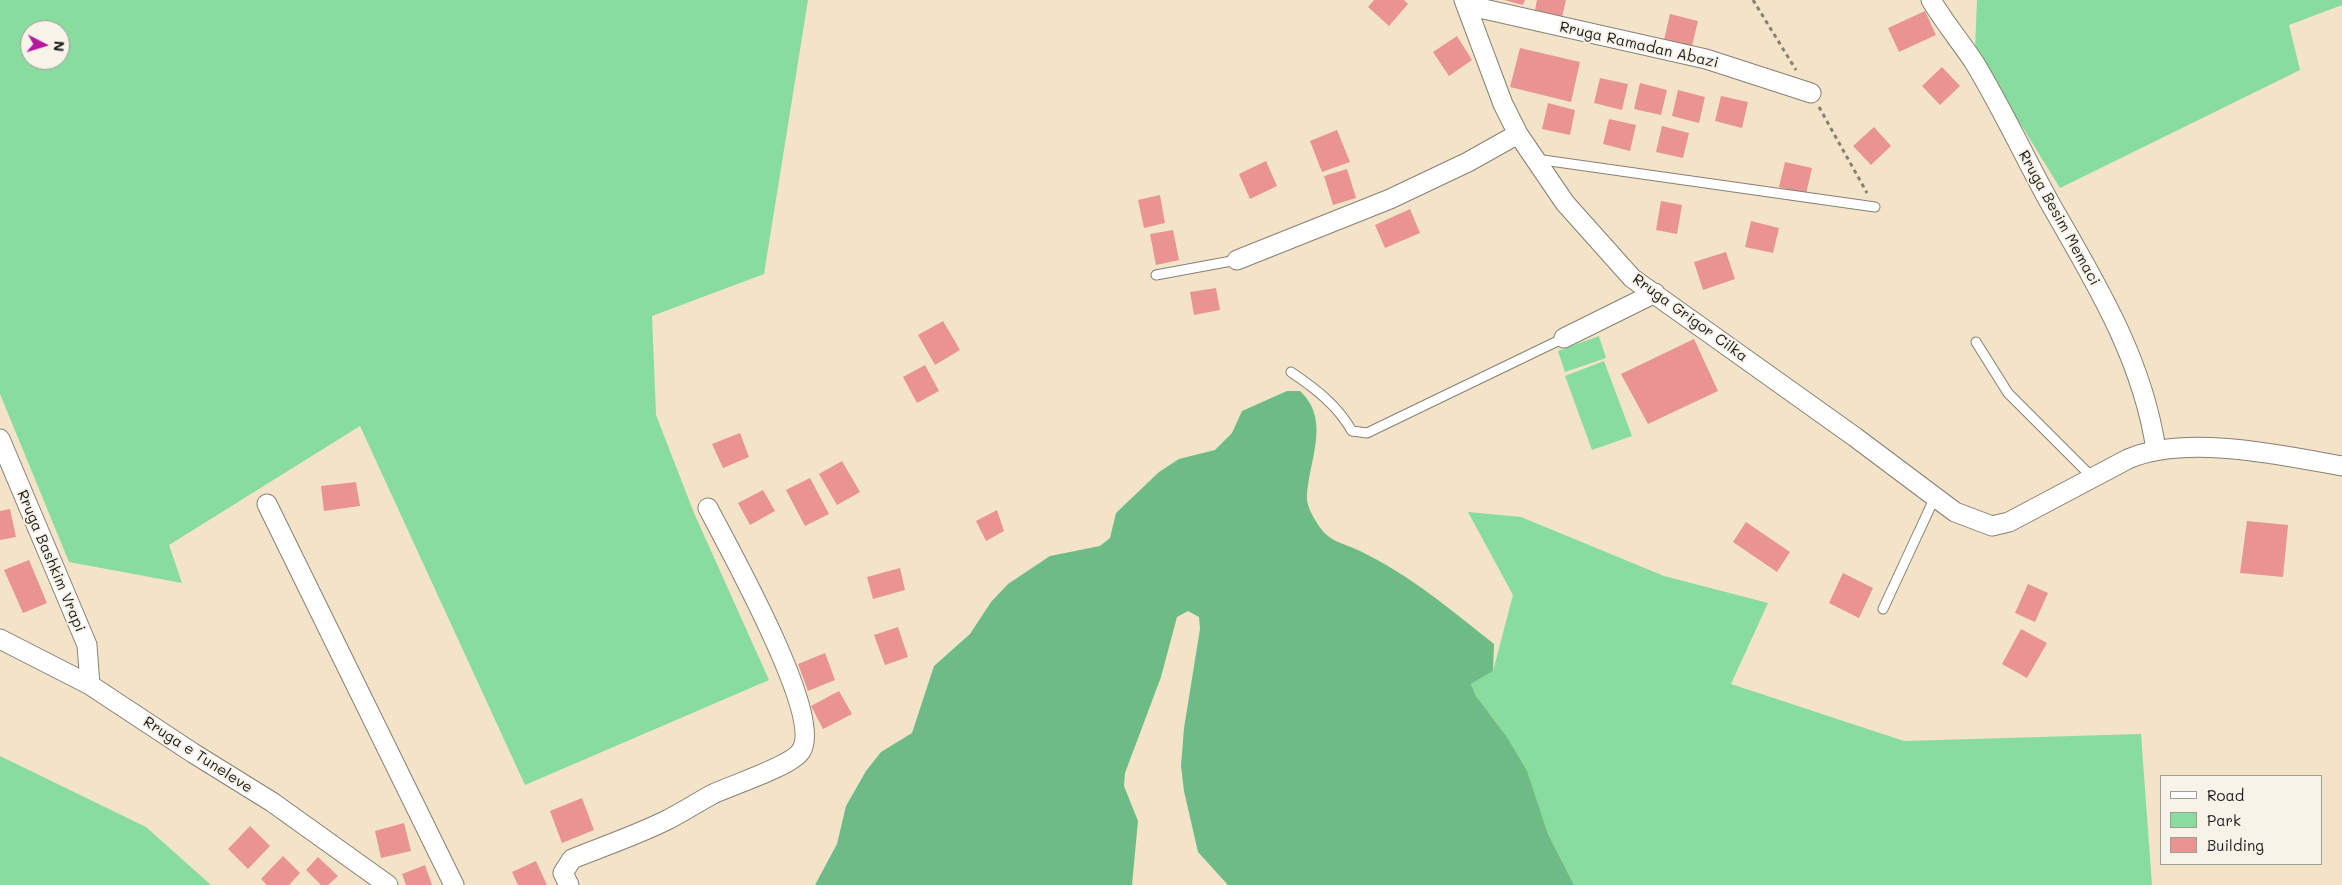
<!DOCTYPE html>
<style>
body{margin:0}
#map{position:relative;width:2342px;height:885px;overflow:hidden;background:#f2e3c9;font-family:Mali,sans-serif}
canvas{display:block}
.legend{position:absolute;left:2160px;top:775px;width:162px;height:90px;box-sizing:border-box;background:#f7f3e8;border:1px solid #9f9d96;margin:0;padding:6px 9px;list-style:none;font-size:15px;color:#1c1c1c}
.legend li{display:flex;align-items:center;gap:10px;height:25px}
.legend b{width:25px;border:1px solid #9f9d96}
.north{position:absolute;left:20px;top:20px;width:50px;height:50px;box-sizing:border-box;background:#f7f3e8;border:1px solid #9f9d96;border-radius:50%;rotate:95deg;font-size:14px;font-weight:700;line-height:20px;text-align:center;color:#1c1c1c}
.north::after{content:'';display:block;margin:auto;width:18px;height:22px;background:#b5179e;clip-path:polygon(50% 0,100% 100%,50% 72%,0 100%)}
</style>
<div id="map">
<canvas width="2342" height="885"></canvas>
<ul class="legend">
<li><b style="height:6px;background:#fff"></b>Road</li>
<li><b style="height:14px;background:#87dc9e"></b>Park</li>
<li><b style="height:14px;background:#e99493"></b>Building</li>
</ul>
<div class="north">N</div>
</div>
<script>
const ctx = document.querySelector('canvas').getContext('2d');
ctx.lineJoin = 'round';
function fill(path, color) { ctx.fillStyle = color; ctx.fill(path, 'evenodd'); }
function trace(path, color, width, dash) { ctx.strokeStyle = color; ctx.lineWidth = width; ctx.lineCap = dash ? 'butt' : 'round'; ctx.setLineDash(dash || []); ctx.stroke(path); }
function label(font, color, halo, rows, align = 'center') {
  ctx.font = font + ' Mali,sans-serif'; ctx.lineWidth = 4; ctx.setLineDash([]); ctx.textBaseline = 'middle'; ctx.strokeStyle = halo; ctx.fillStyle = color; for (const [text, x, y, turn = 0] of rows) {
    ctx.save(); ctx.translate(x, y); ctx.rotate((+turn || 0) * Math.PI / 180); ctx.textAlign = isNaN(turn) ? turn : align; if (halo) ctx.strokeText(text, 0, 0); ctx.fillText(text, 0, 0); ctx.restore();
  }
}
fill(new Path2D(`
 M0 0H808L764 274 652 316 656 415 694 513 769 680 525 785 360 426 169 545 182 583 69 562 0 394ZM30 30H60V60H30Z
 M1977 0H2342V5L2289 25 2300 70 2060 188 1975 50Z
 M1599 336 1606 358 1565 372 1558 351Z
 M1604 361 1632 436 1592 450 1565 376Z
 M1468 512 1521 517 1664 576 1768 603 1731 684 1904 741 2141 734 2152 885H1574L1548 834 1526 771 1507 737 1476 696 1471 684 1493 671 1513 595Z
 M0 756 146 827 211 885H0Z`), '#87dc9e');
fill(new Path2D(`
 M1287 391H1300C1332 421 1308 461 1307 499 1307 506 1313 517 1317 523 1329 543 1342 542 1360 551 1410 575 1451 610 1494 644L1493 671 1471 684 1476 696 1507 737 1527 771 1548 834 1574 885H1228L1198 852 1184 791 1181 766 1184 728 1200 629 1199 617 1188 611 1177 617 1161 677 1125 773 1124 786 1138 821 1132 885H815L837 844 846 806 866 771 881 752 912 733 934 666 970 634 991 602 1008 584 1050 556 1100 546 1110 538 1116 513 1159 472 1179 459 1215 450 1232 433 1242 411Z`), '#6dbc85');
fill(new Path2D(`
 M1374 0H1404L1408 4 1389 26 1368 7Z
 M1504 0H1525L1523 5Z
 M1537 0H1566L1562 17 1535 10Z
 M1925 11 1936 35 1899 52 1888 28Z
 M1670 14 1698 21 1692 46 1664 40Z
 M1457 36 1472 60 1449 76 1433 52Z
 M1520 48 1580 62 1571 102 1510 87Z
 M1942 67 1960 86 1940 105 1922 86Z
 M1600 78 1628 84 1622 110 1594 103Z
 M1640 83 1667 90 1661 115 1634 109Z
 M1678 90 1705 97 1699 123 1672 116Z
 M1721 96 1748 102 1742 128 1715 121Z
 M1548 103 1575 110 1570 135 1542 129Z
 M1609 119 1636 125 1630 151 1603 144Z
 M1662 126 1689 133 1683 158 1656 152Z
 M1874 127 1891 146 1871 165 1853 146Z
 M1337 130 1350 162 1322 172 1310 141Z
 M1266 161 1277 186 1250 199 1239 174Z
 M1785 162 1812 168 1806 194 1779 187Z
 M1347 169 1356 198 1333 205 1324 176Z
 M1160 195 1165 223 1144 228 1138 200Z
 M1661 201 1682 205 1677 234 1656 230Z
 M1410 209 1420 233 1385 248 1375 225Z
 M1751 221 1779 228 1773 253 1745 247Z
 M1173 230 1179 260 1156 265 1150 234Z
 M1726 252 1735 279 1703 290 1694 262Z
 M1216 288 1220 310 1194 315 1190 292Z
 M943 321 960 350 935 365 918 335Z
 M1694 339 1718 391 1648 424 1621 374Z
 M925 365 939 391 917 403 903 377Z
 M740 433 749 457 723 468 712 444Z
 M842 461 860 492 837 505 819 474Z
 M810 478 829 514 805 526 786 490Z
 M356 482 360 506 324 511 321 486Z
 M763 490 775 511 750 525 738 503Z
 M10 509 16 537 0 540V511Z
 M997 510 1004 531 986 541 976 521Z
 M2247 521 2288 525 2283 577 2240 573Z
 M1746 522 1790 552 1777 572 1733 542Z
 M29 560 47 603 23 613 4 570Z
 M900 568 905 590 873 599 867 577Z
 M1843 573 1873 588 1859 618 1829 603Z
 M2028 584 2048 593 2035 622 2015 613Z
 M898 627 908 657 885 665 874 635Z
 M2021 629 2047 643 2027 678 2002 664Z
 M825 653 835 680 808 691 798 664Z
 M839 691 852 714 823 729 811 706Z
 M582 798 594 830 562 843 550 811Z
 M404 823 411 851 381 858 375 831Z
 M250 826 270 846 248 869 228 849Z
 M283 856 300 873 289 885H267L261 879Z
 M318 857 338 876 328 885H321L306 870Z
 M536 861 547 885H518L512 872Z
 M425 865 432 885H406L402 874Z`), '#e99493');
const service = new Path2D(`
 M1536 159 1875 207
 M1156 275 1237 260
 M1976 342 2008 393 2092 477
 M1291 372C1316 389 1337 405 1352 431L1367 433 1564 338
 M1883 609 1935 497`);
const minor = new Path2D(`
 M1464 0 1503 104 1518 134 1565 203 1632 278 1855 437 1955 512 1992 526 2009 522 2128 459C2186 434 2281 455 2342 466
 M1931 0C1944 22 1960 41 1974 62 2002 108 2025 158 2051 205 2096 283 2143 360 2156 450
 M1466 5 1706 59 1811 93
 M1237 260 1390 199 1468 162 1518 134
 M1564 338 1655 293
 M0 439 87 645 90 685
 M267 504 454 885
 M0 639 90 685 193 753 272 802 388 885
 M569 885 563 873 572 859C604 846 637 835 667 820 683 812 698 802 713 794 732 785 792 766 801 751 824 716 728 547 708 508`);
trace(service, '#878072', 11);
trace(minor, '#878072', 21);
trace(new Path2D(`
 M1753 0 1796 70
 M1819 107 1867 193`), '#878072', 3, [4, 4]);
trace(service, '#fff', 9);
trace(minor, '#fff', 19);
label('15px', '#1c1c1c', '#f7f3e8', [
 ["Rruga Ramadan Abazi",1639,45,13],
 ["Rruga Besim Memaci",2059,218,61],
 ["Rruga Grigor Cilka",1690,318,36],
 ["Rruga Bashkim Vrapi",51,561,67],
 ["Rruga e Tuneleve",198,755,33]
]);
</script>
